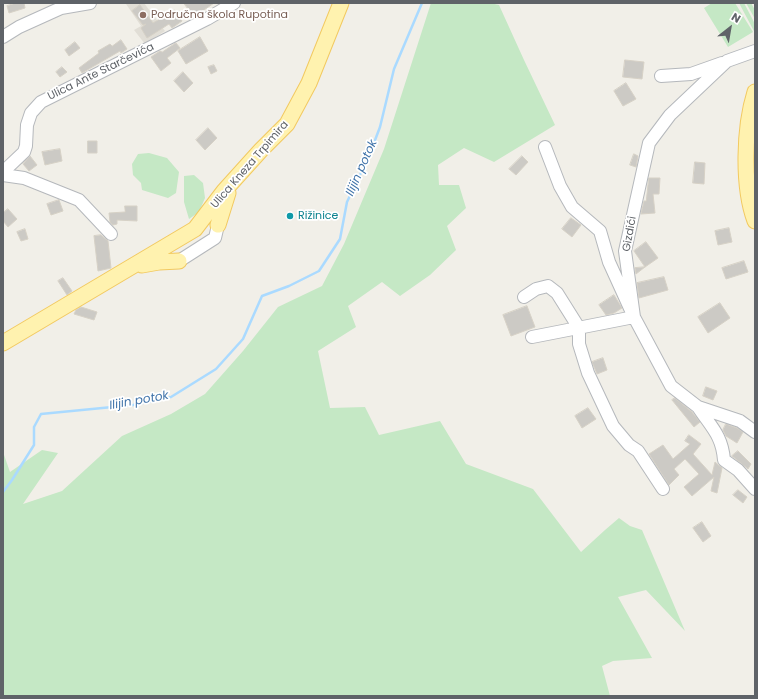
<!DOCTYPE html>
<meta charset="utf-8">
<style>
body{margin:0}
#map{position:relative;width:758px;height:699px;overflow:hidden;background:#f1efe8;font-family:Poppins,sans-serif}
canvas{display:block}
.frame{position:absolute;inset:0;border:4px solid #5f6368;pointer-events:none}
.north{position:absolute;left:710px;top:8px;width:40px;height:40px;-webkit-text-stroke:3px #fff;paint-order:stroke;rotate:31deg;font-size:11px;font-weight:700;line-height:16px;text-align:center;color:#5f6368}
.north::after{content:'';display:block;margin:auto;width:14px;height:18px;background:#5f6368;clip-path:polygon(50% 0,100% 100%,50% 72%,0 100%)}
</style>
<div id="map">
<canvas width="758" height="699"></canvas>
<div class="frame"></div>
<div class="north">N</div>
</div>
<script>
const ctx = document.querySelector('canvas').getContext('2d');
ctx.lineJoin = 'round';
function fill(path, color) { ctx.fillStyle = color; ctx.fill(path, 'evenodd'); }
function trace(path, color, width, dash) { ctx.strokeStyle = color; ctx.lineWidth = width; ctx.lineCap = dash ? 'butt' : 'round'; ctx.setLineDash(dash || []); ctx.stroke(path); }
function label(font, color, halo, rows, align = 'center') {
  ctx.font = font + ' Poppins,sans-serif'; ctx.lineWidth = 3.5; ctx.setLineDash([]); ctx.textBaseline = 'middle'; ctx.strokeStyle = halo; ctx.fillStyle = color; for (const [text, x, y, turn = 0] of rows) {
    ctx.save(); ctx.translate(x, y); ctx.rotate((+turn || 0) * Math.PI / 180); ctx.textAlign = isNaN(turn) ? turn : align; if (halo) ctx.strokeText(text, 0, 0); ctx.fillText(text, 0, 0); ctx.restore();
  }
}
fill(new Path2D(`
 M129 3H144L165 31 145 44 134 30 141 26 126 4Z`), '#e1ded6');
fill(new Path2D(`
 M431 3H490L499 5 524 60 555 125 494 162 464 148 438 165 439 185H459L466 208 447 226 456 250 430 275 400 296 382 282 348 306 356 327 318 351 330 408 365 407 379 435 440 421 466 464 533 489 581 552 605 530 619 518 630 526 642 530 685 631 646 590 618 597 652 658 613 661 602 666 610 696H3V452L10 472 42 450 58 453 23 504 62 491 122 436 171 414 205 394 243 351 278 307 322 286 344 244 384 149Z
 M712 3H735L753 32 728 47 704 8Z
 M739 3H744L755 24V33Z
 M746 3H751L755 10V19Z
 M149 153 167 158 179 172 176 193 168 198 142 190 141 183 133 175 132 164 138 154Z
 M194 175 203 183 205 198 199 212 189 219 184 202V176Z`), '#c5e8c5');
trace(new Path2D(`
 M3 492 12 480 34 445V427L41 414 133 405 171 397 216 369 243 339 262 296 289 286 319 271 340 239 347 202 369 156 380 127 394 69 422 3`), '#aadaff', 2.5);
const building = new Path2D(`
 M16 3H24L25 8 9 13 7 6Z
 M184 3H214L194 17Z
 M140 5 153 23 175 10 182 21 172 28 169 24 147 38 141 28 146 24 143 25 132 11Z
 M200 37 208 51 186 64 178 51Z
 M121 40 127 49 121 53 120 51 82 73 79 68 99 53 98 51 110 44 112 46Z
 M75 42 80 48 69 56 65 50Z
 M176 43 180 48 167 58 171 63 161 71 151 57 160 51 162 52Z
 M625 60 644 62 642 79 623 77Z
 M214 65 217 71 211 74 208 67Z
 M62 67 67 72 60 77 56 72Z
 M183 72 193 83 184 92 174 81Z
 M626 83 636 99 623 106 614 91Z
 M208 128 217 138 205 150 196 140Z
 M88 141H97V153H88Z
 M60 149 62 161 45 165 42 152Z
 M634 154 638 156 636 167 630 165Z
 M30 156 37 165 29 171 23 164Z
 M522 156 528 162 516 175 509 169Z
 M695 162 705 163 704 184 693 183Z
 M649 178H660L659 194H653L655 213 641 214 644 201H646Z
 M59 200 63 211 51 215 47 204Z
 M125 206H137V221L117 220V224L113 225 110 222 109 213 125 212Z
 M8 209 17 219 8 227 3 221V213Z
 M571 218 581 225 572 237 562 229Z
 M729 228 732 242 718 245 715 231Z
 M25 229 28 239 21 241 17 232Z
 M101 235 108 241 111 268 98 271 94 236Z
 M646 242 658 258 645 267 634 251Z
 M744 261 748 272 726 279 722 268Z
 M645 267 636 274 635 268Z
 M664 277 668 290 639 298 637 283Z
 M63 278 72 291 67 295 58 281Z
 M614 295 622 308 614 313 606 315 599 305Z
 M720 303 730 318 708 333 698 317Z
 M527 306 535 327 511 336 503 315Z
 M81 307 97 312 94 320 74 314 76 310Z
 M603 358 607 370 597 374 592 362Z
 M706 387 717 391 713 400 703 396Z
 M675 398 692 412 700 422 694 427 672 400Z
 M588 408 596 419 582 428 575 416Z
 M726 424 737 428 743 432 737 443 726 436 723 430Z
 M689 435 701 444 693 454 712 475 715 462 722 468 717 493 711 491 714 477 692 496 684 487 699 474 685 459 674 469 679 475 669 485 649 454 663 445 673 459 690 444 685 441Z
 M738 451 751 464 748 469 732 456Z
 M738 490 747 497 743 503 733 495Z
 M702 522 711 536 703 542 693 528Z`);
fill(building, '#cccac5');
trace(building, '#d6d1c6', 1);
const minor = new Path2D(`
 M3 37 19 27 61 8 90 3
 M755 51 727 61 670 115 649 143 625 251 634 317 671 386 698 407 740 421 755 432
 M661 76 691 74 722 63
 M3 172 24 152 26 146 27 125 31 113 41 102 207 19 234 3
 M3 175 24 178 79 200 111 234
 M179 261 215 238 218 225
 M524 297 536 289 548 286 557 293 579 328V344L588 373 613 426 629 445 638 451 663 489
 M532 337 634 317 609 262 600 231 572 207 560 186 545 147
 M698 407C711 427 722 435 724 460L738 470 755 489`);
const major = new Path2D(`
 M755 92C744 127 742 186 755 221
 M218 225 228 193
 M142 265 159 262 179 261
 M3 343 195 229 224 191 261 150 287 124 309 83 341 3`);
trace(minor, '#b5b8bc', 14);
trace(major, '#f2c960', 17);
trace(minor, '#fff', 12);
trace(major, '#fff2af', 15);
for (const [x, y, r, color] of [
 [143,15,4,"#8d6e63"],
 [290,216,4,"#0f9aa8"]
]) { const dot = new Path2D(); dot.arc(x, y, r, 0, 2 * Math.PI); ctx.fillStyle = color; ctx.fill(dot); trace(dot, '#fff', 1.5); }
label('11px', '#785e54', '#fff', [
 ["Područna škola Rupotina",151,15]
], 'left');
label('11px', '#5f6368', '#fff', [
 ["Ulica Ante Starčevića",101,72,-26],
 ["Ulica Kneza Trpimira",250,165,-49],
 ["Gizdići",630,234,-80]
]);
label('11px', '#0d838f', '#fff', [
 ["Rižinice",298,216]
], 'left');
label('italic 12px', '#4174aa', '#fff', [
 ["Ilijin potok",362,168,-66],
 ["Ilijin potok",139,401,-10]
]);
</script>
